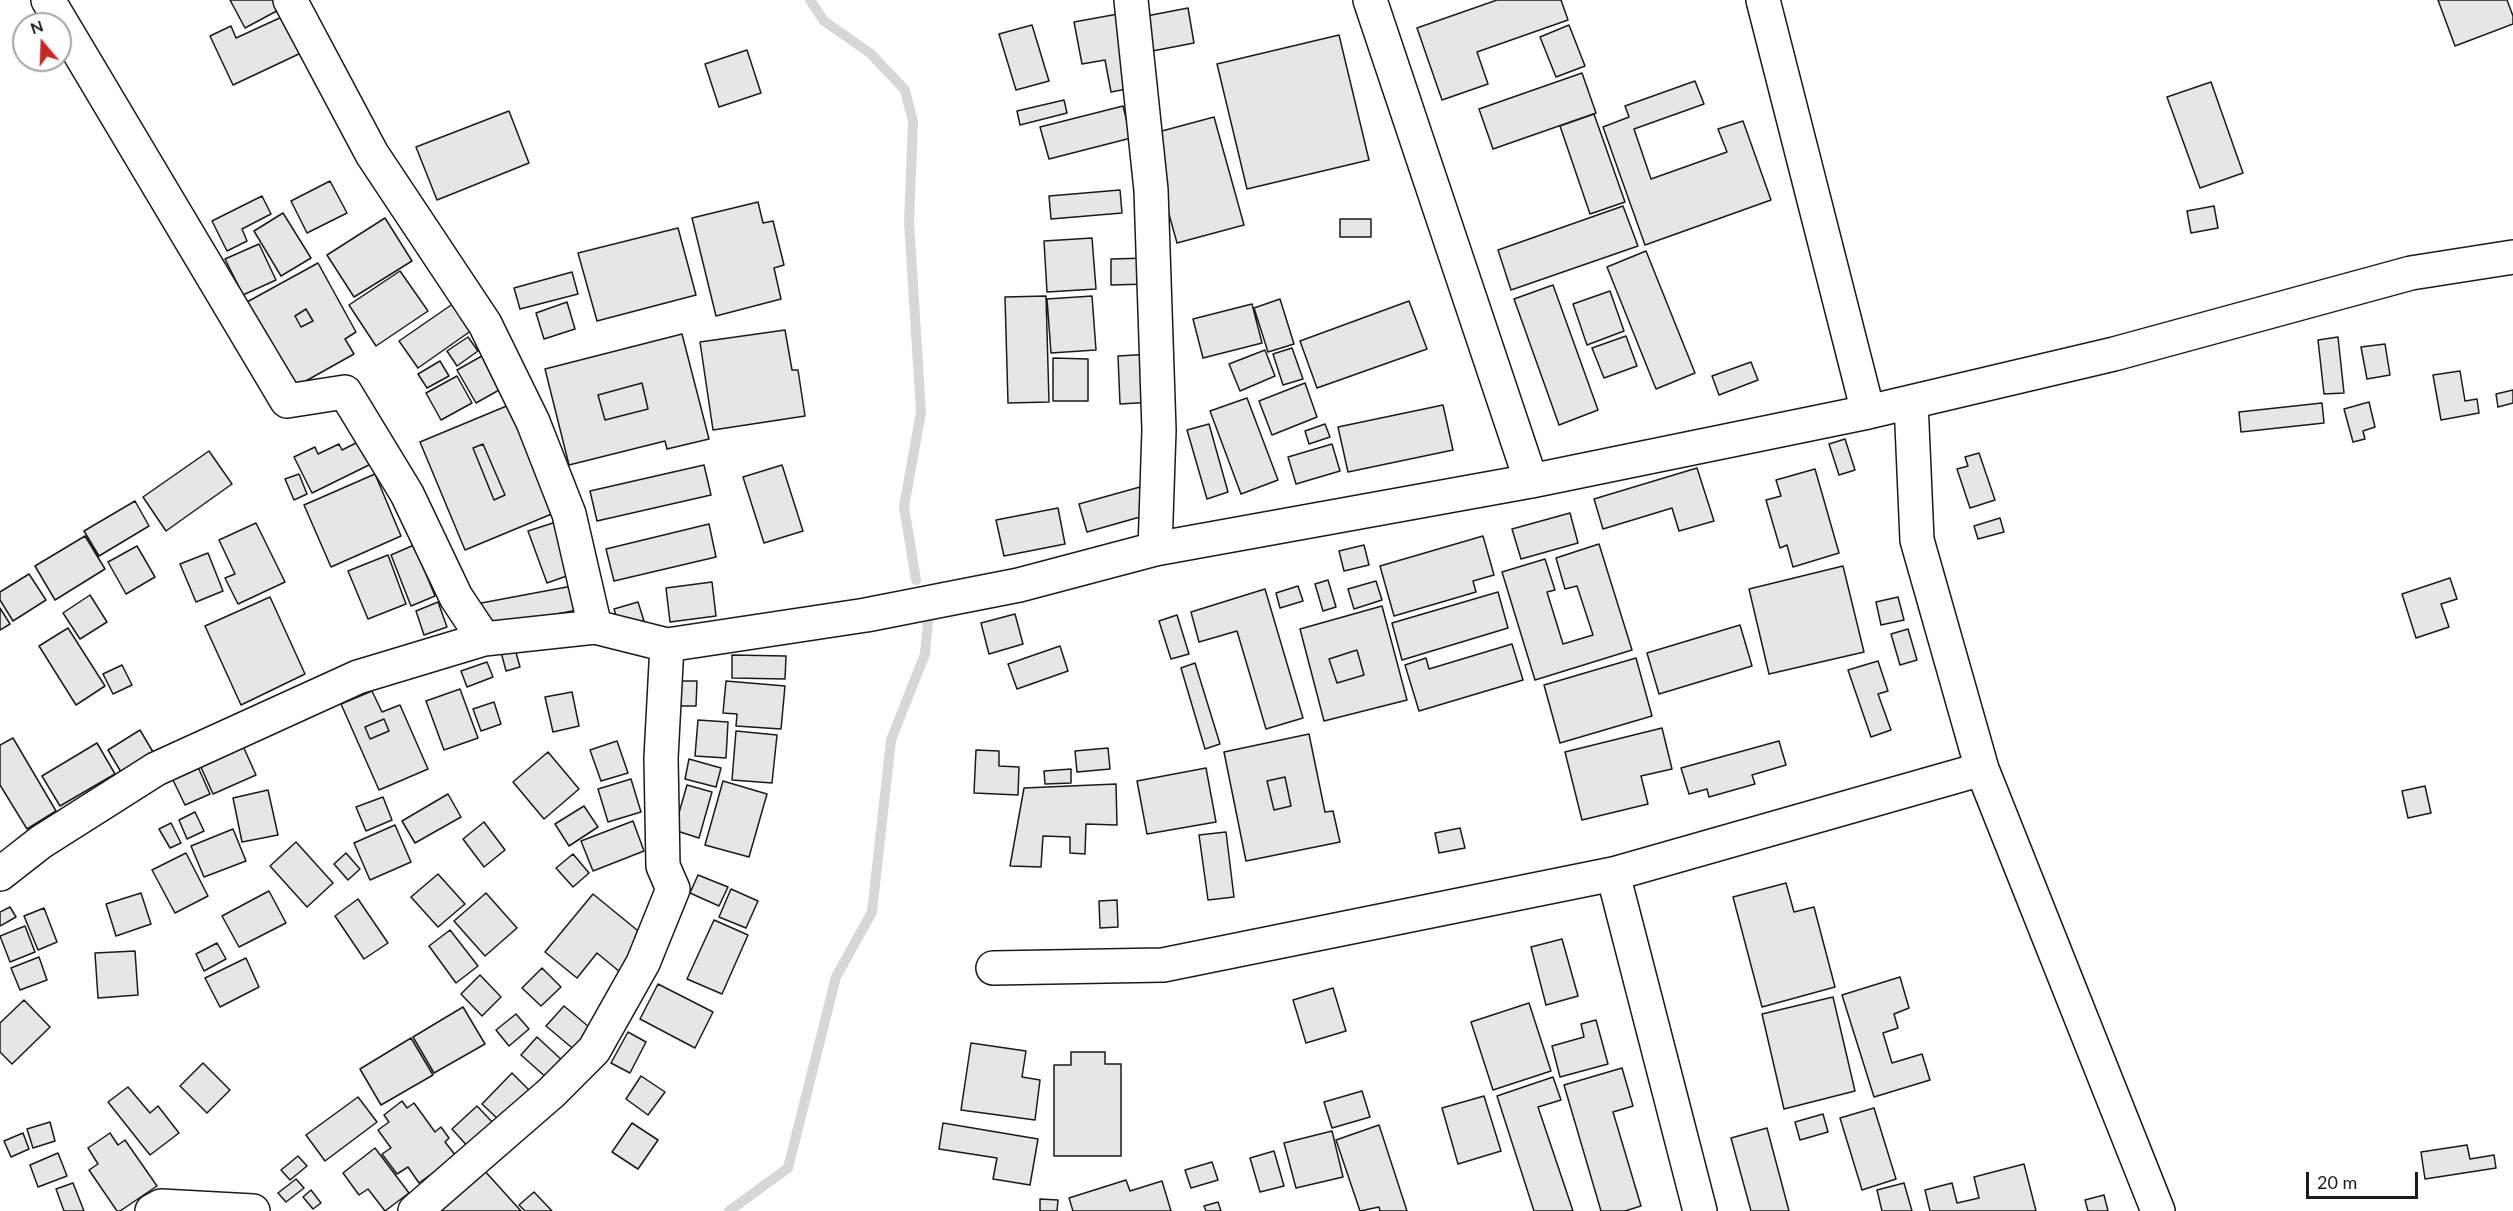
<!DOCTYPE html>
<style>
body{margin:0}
#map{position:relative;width:2513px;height:1211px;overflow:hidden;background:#fff;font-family:Lato,sans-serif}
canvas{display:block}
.north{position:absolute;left:12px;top:12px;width:60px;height:60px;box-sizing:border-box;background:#fff;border:2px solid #a3a3a3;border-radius:50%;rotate:341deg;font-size:16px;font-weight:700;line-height:24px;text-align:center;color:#1a1a1a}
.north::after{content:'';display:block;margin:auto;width:21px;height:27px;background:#c62828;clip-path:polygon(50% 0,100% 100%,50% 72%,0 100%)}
.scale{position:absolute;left:2306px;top:1172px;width:112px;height:27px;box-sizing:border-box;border:3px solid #1a1a1a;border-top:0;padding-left:8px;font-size:18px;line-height:21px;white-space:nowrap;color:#1a1a1a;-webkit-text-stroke:4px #fff;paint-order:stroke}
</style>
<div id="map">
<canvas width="2513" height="1211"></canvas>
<div class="north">N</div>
<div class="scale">20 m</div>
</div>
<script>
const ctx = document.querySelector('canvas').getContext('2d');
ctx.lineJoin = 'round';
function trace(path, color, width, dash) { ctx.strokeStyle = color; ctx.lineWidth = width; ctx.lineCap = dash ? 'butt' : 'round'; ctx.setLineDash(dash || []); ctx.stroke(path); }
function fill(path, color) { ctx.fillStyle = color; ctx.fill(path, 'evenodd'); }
trace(new Path2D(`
 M810 0 824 21 870 53 905 90 913 122 909 222 921 412 904 507 916 580
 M729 1211 788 1168 836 977 872 912 891 740 925 654 928 622`), '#d7d7d7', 10);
const building = new Path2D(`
 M230 0H283L286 6 245 28Z
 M1497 0H1561L1568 20 1477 52 1488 84 1442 100 1417 28Z
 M2438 0H2507L2513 16V24L2455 46Z
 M1188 8 1194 43 1142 53 1136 18Z
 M1118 14 1132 88 1111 92 1105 60 1082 64 1074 22Z
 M284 16 301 53 233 85 210 36 231 26 236 38Z
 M1032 25 1049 81 1016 90 999 34Z
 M1569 25 1585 66 1556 77 1540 37Z
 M1339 35 1369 160 1247 189 1217 64Z
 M747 50 761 93 719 107 705 64Z
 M1582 73 1596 113 1493 149 1479 109Z
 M1695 81 1704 104 1634 129 1651 179 1727 152 1718 129 1743 121 1771 200 1645 245 1603 127 1629 117 1625 106Z
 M2211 82 2243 173 2200 188 2167 97Z
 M1064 100 1067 113 1020 125 1017 111Z
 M1123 106 1131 138 1049 159 1040 127Z
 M509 111 529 163 437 200 416 147Z
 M1594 114 1625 202 1590 214 1560 126Z
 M1214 117 1244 225 1177 243 1147 135Z
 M330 181 347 213 307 233 291 201Z
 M1120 190 1122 213 1051 219 1049 196Z
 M262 196 271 214 242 229 247 241 227 251 212 221Z
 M758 202 763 223 773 221 784 265 774 268 781 299 716 316 692 218Z
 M1623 206 1638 246 1511 290 1498 250Z
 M2214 206 2218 228 2191 233 2187 211Z
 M283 213 311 258 281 276 254 231Z
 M385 218 412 261 354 297 327 255Z
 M1340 219H1371V237H1340Z
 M678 228 696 295 597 321 578 253Z
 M1092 238 1096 289 1047 292 1044 241Z
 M259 244 276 280 243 295 225 259Z
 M1646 251 1695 373 1656 389 1607 267Z
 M1148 258V284L1111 285V259Z
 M318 263 356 332 345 339 354 354 295 387 247 302ZM306 309 313 321 301 327 295 316Z
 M400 271 428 311 376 346 349 305Z
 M572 272 578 294 520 309 514 288Z
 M1553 285 1598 410 1559 425 1514 299Z
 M1610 291 1624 331 1587 345 1573 304Z
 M1046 296 1049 402 1008 403 1005 297Z
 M1092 296 1096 350 1051 353 1047 299Z
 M1280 299 1294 344 1268 352 1254 308Z
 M457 301 475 328 418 368 399 341Z
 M1409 301 1427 349 1317 388 1300 341Z
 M567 302 575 329 544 339 536 313Z
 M1252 304 1262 343 1203 358 1193 319Z
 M306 309 313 321 301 327 295 316Z
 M785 330 792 370H798L805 416 713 430 700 342Z
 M682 334 709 439 667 449 665 441 569 465 545 369ZM642 383 648 409 605 420 598 395Z
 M1626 336 1637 366 1604 378 1592 348Z
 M468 337 478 351 457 366 447 351Z
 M2338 337 2344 393 2324 394 2318 340Z
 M2385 344 2390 375 2367 379 2361 347Z
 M1292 348 1303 379 1283 385 1273 354Z
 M1265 350 1275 376 1240 391 1229 364Z
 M489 352 508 385 476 403 457 370Z
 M1152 354 1154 402 1120 404 1118 356Z
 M1053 358 1088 359V401H1053Z
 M440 361 449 376 427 388 418 374Z
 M1751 362 1758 380 1719 395 1712 376Z
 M2460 371 2465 401 2477 399 2479 413 2441 420 2433 375Z
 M457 376 472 403 441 420 426 393Z
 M642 383 648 409 605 420 598 395Z
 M1305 383 1317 417 1272 435 1259 401Z
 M2513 390V403L2498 407 2496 394Z
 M1247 398 1278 480 1241 494 1210 411Z
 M2369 402 2375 427 2363 431 2365 439 2353 442 2344 409Z
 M2322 403 2324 423 2241 432 2239 412Z
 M509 405 554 513 465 550 420 442ZM483 444 505 495 494 500 473 448Z
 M1443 405 1453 450 1348 472 1338 427Z
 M1209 424 1228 492 1207 499 1187 430Z
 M1325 424 1330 437 1309 444 1305 431Z
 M1845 439 1855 470 1839 475 1829 444Z
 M360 441 371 464 312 493 294 457 315 447 318 454 339 444 342 450Z
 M483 444 505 495 494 500 473 448Z
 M1332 444 1340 471 1296 484 1288 457Z
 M209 451 232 484 166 531 143 497Z
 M1979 453 1995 500 1970 508 1957 469 1968 466 1965 457Z
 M704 465 711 495 597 521 590 491Z
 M782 465 803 531 764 543 743 477Z
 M1697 468 1714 521 1679 531 1672 508 1603 529 1594 499Z
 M1815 469 1839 553 1793 567 1787 545 1780 548 1766 500 1781 496 1776 480Z
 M299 474 307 494 294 500 285 479Z
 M375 474 401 536 331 567 304 505Z
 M1140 487 1147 515 1087 532 1079 504Z
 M135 501 149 526 99 556 84 531Z
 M1058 508 1065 544 1004 556 996 520Z
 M1570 513 1578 543 1521 559 1512 529Z
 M2000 518 2004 532 1978 539 1974 526Z
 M556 522 575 573 547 583 528 531Z
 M256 523 285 582 238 604 225 578 235 574 219 540Z
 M709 524 716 557 614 581 606 549Z
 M85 536 105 569 55 600 35 566Z
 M1483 536 1494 575 1473 581 1476 592 1394 616 1380 566Z
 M1599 544 1632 650 1535 680 1502 572 1545 559 1555 590 1547 592 1563 644 1593 635 1577 586 1565 589 1556 558Z
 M414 545 435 596 411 606 391 555Z
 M1364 545 1369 565 1344 571 1339 551Z
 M137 546 155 577 126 594 108 562Z
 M208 553 223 591 196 602 180 564Z
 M388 555 406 604 368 619 348 571Z
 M1843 566 1864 652 1769 674 1749 589Z
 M29 574 46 600 13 621 0 600V592Z
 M2450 578 2457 599 2441 604 2449 627 2416 638 2402 594Z
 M1328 580 1336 607 1323 611 1315 584Z
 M1376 581 1382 600 1354 609 1348 589Z
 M712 582 716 616 670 622 666 588Z
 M572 586 577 610 481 629 476 604Z
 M1298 586 1303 601 1280 608 1276 593Z
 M1265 589 1303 718 1266 729 1237 631 1199 642 1191 612Z
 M1498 592 1508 628 1402 660 1392 623Z
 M90 595 107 622 80 639 63 613Z
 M270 597 305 674 241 705 205 626Z
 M1898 597 1904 620 1881 625 1876 602Z
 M438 602 447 627 424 635 416 611Z
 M638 602 644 621 620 628 614 609Z
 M1382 606 1407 700 1324 721 1300 629ZM1357 650 1364 675 1337 683 1329 659Z
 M0 608 10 624 0 630Z
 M1015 614 1023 644 989 654 981 623Z
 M1177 615 1189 654 1171 659 1159 621Z
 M1740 625 1752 666 1659 694 1647 653Z
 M68 628 105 686 76 705 39 646Z
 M1908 629 1917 660 1900 665 1891 634Z
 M1512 644 1523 680 1419 711 1405 665 1426 658 1429 669Z
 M1060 646 1068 671 1017 689 1008 664Z
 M515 649 520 667 506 671 501 652Z
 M1357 650 1364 675 1337 683 1329 659Z
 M732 655 786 656 785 679 732 678Z
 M1636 658 1652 716 1560 743 1544 685Z
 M1878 661 1888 691 1878 694 1891 730 1871 737 1848 670Z
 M487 662 493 677 467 687 461 671Z
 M1195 663 1220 744 1205 749 1181 668Z
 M122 665 132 685 113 694 103 674Z
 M680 681H697L696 706H679Z
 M726 681 785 686 781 729 736 726 737 714 723 713Z
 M460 689 478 738 444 750 426 701Z
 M372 691 382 712 400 705 428 769 379 790 341 704ZM384 719 389 731 370 739 365 727Z
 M572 692 579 726 553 732 545 697Z
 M494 702 501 724 481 731 473 709Z
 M384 719 389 731 370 739 365 727Z
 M698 720 728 722 726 758 695 756Z
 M1662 728 1672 769 1641 776 1648 804 1582 820 1565 752Z
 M140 730 153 752 121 772 108 750Z
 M736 731 777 735 772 783 732 780Z
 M1309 734 1325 812 1333 811 1340 842 1246 861 1224 752ZM1285 777 1291 806 1274 810 1267 781Z
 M13 738 56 811 27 829 0 785V745Z
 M617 741 628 773 601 781 590 750Z
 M1779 741 1786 765 1752 775 1755 784 1709 797 1707 789 1689 794 1681 768Z
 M97 743 115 774 60 806 42 776Z
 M243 746 256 775 213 794 200 765Z
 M1108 748 1110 769 1077 772 1075 751Z
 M976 750 999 751V766L1019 767 1018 795 974 793Z
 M548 752 579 789 544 819 513 782Z
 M689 759 721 768 716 787 685 779Z
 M198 767 210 794 185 805 172 778Z
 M1206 768 1216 822 1147 834 1137 781Z
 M1071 769V783L1045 784 1044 771Z
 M1285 777 1291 806 1274 810 1267 781Z
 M631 779 641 812 608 822 598 789Z
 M723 781 767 794 749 857 705 845Z
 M1116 784 1117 825 1086 824 1085 854 1070 853V837L1043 836 1041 867 1010 866 1024 788Z
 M687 785 712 792 699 838 674 830Z
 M2425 786 2431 813 2408 818 2402 791Z
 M268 790 278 835 242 842 233 798Z
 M448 794 461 817 415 843 402 821Z
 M383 797 392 820 366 831 356 807Z
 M584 806 598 827 569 846 555 824Z
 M195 812 204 831 187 839 179 820Z
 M633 821 644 851 593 871 581 841Z
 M484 822 505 850 484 867 463 839Z
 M171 823 181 843 170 848 159 829Z
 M395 825 411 862 370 880 354 843Z
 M1460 828 1465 848 1439 853 1435 833Z
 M233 829 246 861 204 877 191 846Z
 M1226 832 1234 897 1208 900 1199 835Z
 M296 842 333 883 307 907 270 866Z
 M186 853 208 896 175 913 152 870Z
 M346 853 360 869 348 880 334 864Z
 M573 854 589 873 573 887 556 868Z
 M438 874 465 904 438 927 411 897Z
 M698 875 728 887 719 906 690 893Z
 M1786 883 1794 912 1814 907 1835 987 1762 1007 1733 897Z
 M731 889 758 901 746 928 719 917Z
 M269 891 286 923 239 947 222 916Z
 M141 893 151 924 116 936 106 904Z
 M486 893 517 928 485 956 454 921Z
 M593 894 648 939 620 972 597 953 577 978 545 952Z
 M358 899 388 943 364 959 335 916Z
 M1117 900 1118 927 1100 928 1099 901Z
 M10 907 16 917 0 926V912Z
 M44 908 57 942 38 950 24 916Z
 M714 920 748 935 722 994 687 979Z
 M25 926 35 952 10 962 0 936Z
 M450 930 478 966 456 983 429 946Z
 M1562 939 1578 996 1546 1005 1531 947Z
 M217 943 226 959 204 971 196 954Z
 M135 951 138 995 98 998 95 953Z
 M39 957 47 980 20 990 11 968Z
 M246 958 259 987 220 1007 205 978Z
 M542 968 561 987 541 1006 522 988Z
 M480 975 501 997 482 1016 461 994Z
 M1900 977 1909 1008 1894 1014 1898 1028 1883 1033 1892 1063 1922 1054 1930 1080 1874 1097 1842 995Z
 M658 984 713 1012 695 1048 640 1019Z
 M1333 988 1346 1031 1306 1043 1293 1000Z
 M1833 997 1855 1091 1784 1109 1762 1014Z
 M24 1000 50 1027 12 1064 0 1052V1023Z
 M1529 1003 1551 1071 1493 1090 1471 1022Z
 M564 1006 595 1032 577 1052 546 1026Z
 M463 1007 485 1044 434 1073 413 1037Z
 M516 1014 529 1029 509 1046 496 1030Z
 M1596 1020 1608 1064 1560 1077 1552 1046 1584 1037 1581 1024Z
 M628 1032 646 1042 630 1073 611 1063Z
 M537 1037 563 1061 548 1079 521 1055Z
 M411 1038 433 1075 381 1105 360 1069Z
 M971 1043 1026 1051 1022 1077 1040 1080 1035 1120 961 1110Z
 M1071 1052H1105V1064H1121V1156H1054V1065H1071Z
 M203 1063 230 1090 207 1113 180 1086Z
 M1622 1068 1633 1106 1613 1112 1641 1206 1625 1211H1601L1564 1085Z
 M512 1073 529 1090 499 1120 482 1104Z
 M641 1076 665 1092 648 1115 626 1099Z
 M1553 1077 1561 1100 1538 1107 1573 1211H1534L1497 1096Z
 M128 1087 150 1113 158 1106 179 1133 150 1155 108 1102Z
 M1362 1091 1370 1117 1332 1128 1324 1102Z
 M1484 1096 1501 1151 1458 1164 1442 1108Z
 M358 1097 377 1122 325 1161 306 1135Z
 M402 1101 407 1108 414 1103 435 1132 441 1127 449 1138 445 1142 456 1156 419 1183 408 1167 397 1174 382 1154 391 1148 378 1130 389 1122 384 1115Z
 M477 1106 495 1125 470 1149 452 1129Z
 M1874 1108 1896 1179 1862 1190 1840 1118Z
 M1823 1114 1828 1132 1800 1140 1795 1122Z
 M50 1122 55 1141 33 1148 27 1129Z
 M632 1123 658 1140 638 1169 612 1152Z
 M943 1123 1038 1139 1030 1185 993 1179 997 1158 939 1149Z
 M1379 1125 1407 1211H1380L1379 1207 1360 1211 1336 1140Z
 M1767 1128 1789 1211H1751L1731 1138Z
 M1332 1131 1343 1177 1296 1188 1284 1143Z
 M23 1133 29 1149 11 1157 4 1141Z
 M110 1133 118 1145 125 1140 157 1186 120 1211H117L89 1170 98 1164 88 1148Z
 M2467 1145 2470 1159 2494 1155 2496 1168 2425 1179 2421 1152Z
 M375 1148 409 1193 385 1211 368 1189 359 1195 343 1173Z
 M1274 1151 1284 1186 1260 1192 1250 1158Z
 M58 1153 67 1176 38 1187 30 1165Z
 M298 1156 307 1166 290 1180 281 1170Z
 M1212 1162 1218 1180 1191 1188 1185 1170Z
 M2024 1164 2036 1211H1930L1925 1190 1952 1183 1957 1203 1979 1198 1974 1177Z
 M483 1169 521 1211H434Z
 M296 1179 304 1188 286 1202 278 1193Z
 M1126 1180 1130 1191 1162 1181 1171 1211H1073L1069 1198Z
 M73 1183 84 1211H64L56 1189Z
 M1904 1183 1912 1211H1882L1877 1190Z
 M311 1190 321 1203 313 1209 303 1197Z
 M534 1192 552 1211H525L519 1205Z
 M2104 1195 2108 1211H2088L2085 1200Z
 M1040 1199 1058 1200 1057 1211H1040Z
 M1218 1202 1221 1211H1206L1204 1206Z`);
fill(building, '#e6e6e6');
trace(building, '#1a1a1a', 1.5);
const street = new Path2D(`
 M48 0 287 401 345 392 407 494 456 597 484 639
 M290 0 372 154 485 324 533 422 569 514 595 627
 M1131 0 1151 190 1159 430 1155 549
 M1370 0 1531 481
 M1763 0 1868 412
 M1911 402 1917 540 1982 769 2158 1211
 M0 874 41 842 156 769 358 677 484 639 595 627 667 645 866 615 1019 585 1155 549 1531 481 1868 412 2114 354 2411 273 2513 257
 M1613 874 1700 1211
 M993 968 1163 965 1613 874 1982 769
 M152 1211 161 1206 253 1211
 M415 1211 551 1093 594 1050 643 963 673 889 663 866 661 758 667 645`);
trace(street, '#1a1a1a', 36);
trace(street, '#fff', 33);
</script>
